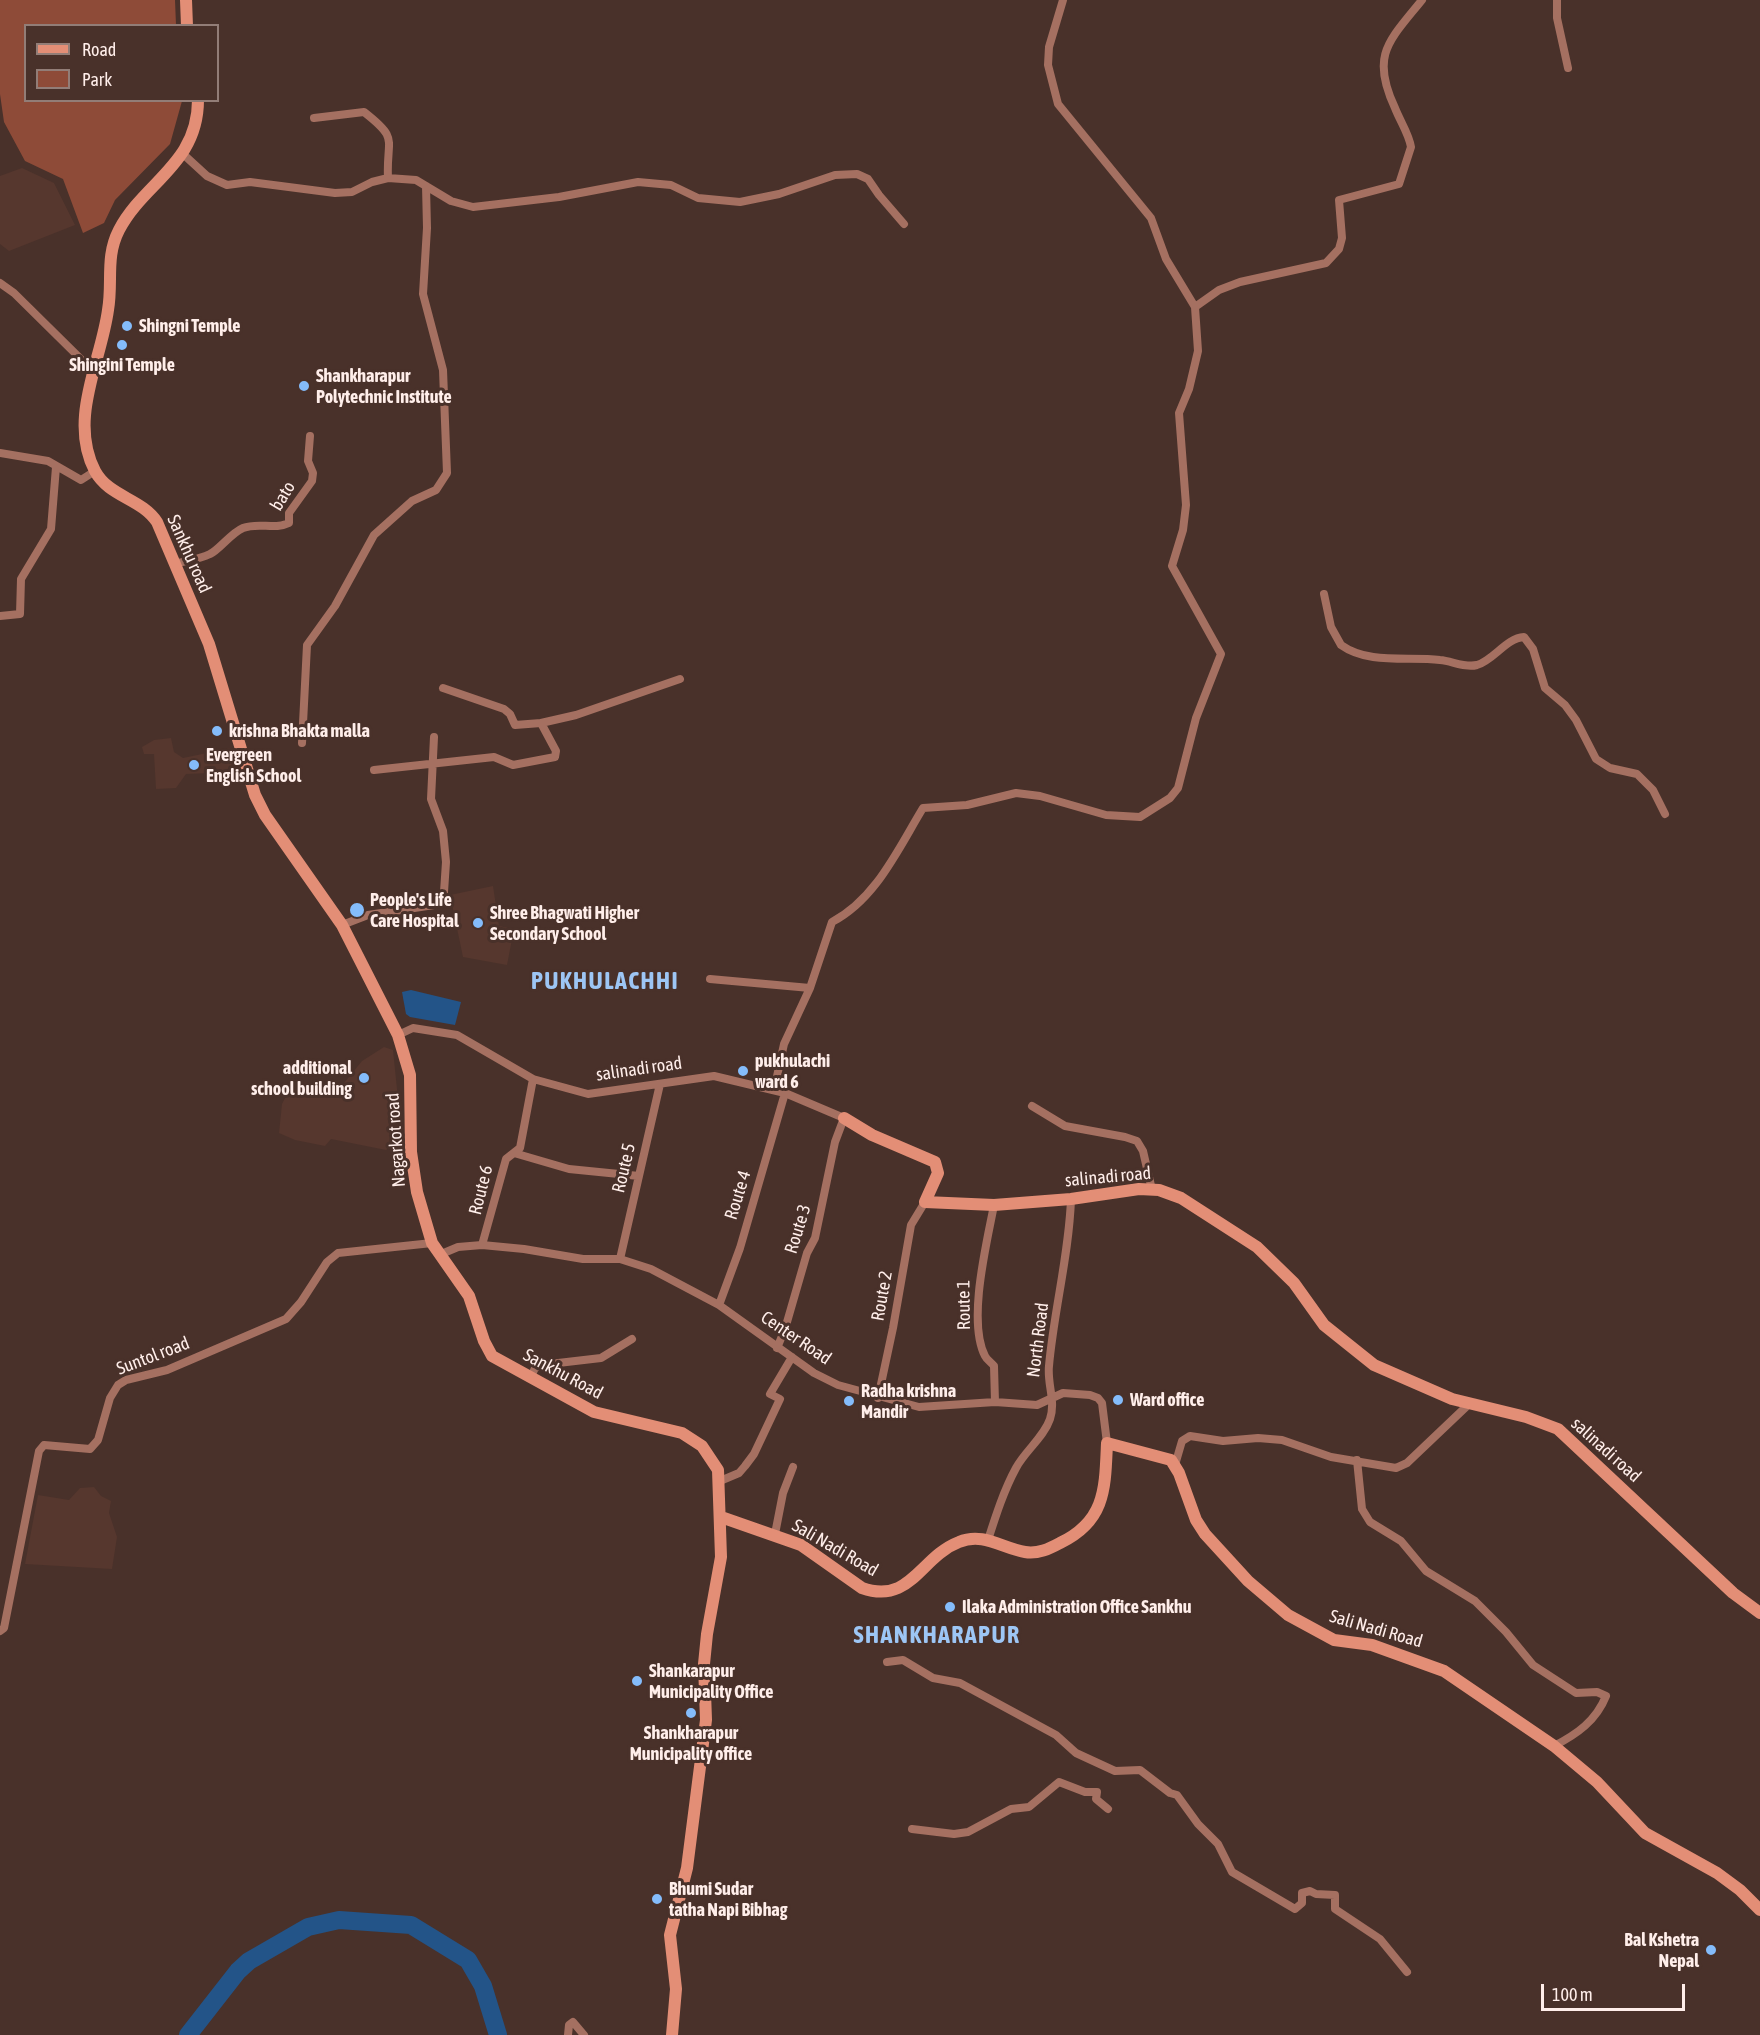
<!DOCTYPE html>
<style>
body{margin:0}
#map{position:relative;width:1760px;height:2035px;overflow:hidden;background:#49312a;font-family:"Asap Condensed",sans-serif}
canvas{display:block}
.legend{position:absolute;left:24px;top:24px;width:195px;height:78px;box-sizing:border-box;background:#49312a;border:2px solid #927d77;margin:0;padding:8px 10px;list-style:none;font-size:18px;color:#ffeeea}
.legend li{display:flex;align-items:center;gap:12px;height:30px}
.legend b{width:30px;border:2px solid #927d77}
.scale{position:absolute;left:1541px;top:1984px;width:144px;height:27px;box-sizing:border-box;border:3px solid #ffeeea;border-top:0;padding-left:8px;font-size:18px;line-height:21px;white-space:nowrap;color:#ffeeea;-webkit-text-stroke:4px #49312a;paint-order:stroke}
</style>
<div id="map">
<canvas width="1760" height="2035"></canvas>
<ul class="legend">
<li><b style="height:8px;background:#e38e76"></b>Road</li>
<li><b style="height:16px;background:#8e4b38"></b>Park</li>
</ul>
<div class="scale">100 m</div>
</div>
<script>
const ctx = document.querySelector('canvas').getContext('2d');
ctx.lineJoin = 'round';
function fill(path, color) { ctx.fillStyle = color; ctx.fill(path, 'evenodd'); }
function trace(path, color, width, dash) { ctx.strokeStyle = color; ctx.lineWidth = width; ctx.lineCap = dash ? 'butt' : 'round'; ctx.setLineDash(dash || []); ctx.stroke(path); }
function label(font, color, halo, rows, align = 'center') {
  ctx.font = font + ' "Asap Condensed",sans-serif'; ctx.lineWidth = 6; ctx.setLineDash([]); ctx.textBaseline = 'middle'; ctx.strokeStyle = halo; ctx.fillStyle = color; for (const [text, x, y, turn = 0] of rows) {
    ctx.save(); ctx.translate(x, y); ctx.rotate((+turn || 0) * Math.PI / 180); ctx.textAlign = isNaN(turn) ? turn : align; if (halo) ctx.strokeText(text, 0, 0); ctx.fillText(text, 0, 0); ctx.restore();
  }
}
fill(new Path2D(`
 M22 168 54 183 75 225 9 251 0 244V176Z
 M171 738 174 752 183 758 231 748 234 772 186 774 176 788 156 789 154 754H144L142 747 154 740Z
 M493 886 499 926 514 929 507 965 463 957 450 895Z
 M384 1047 393 1050 402 1138 386 1150 331 1139 325 1146 295 1140 279 1133 282 1104 293 1082 344 1083 362 1061Z
 M94 1487 101 1496 111 1501 109 1513 117 1537 112 1569 25 1564 38 1495 69 1500 80 1488Z`), '#56372e');
fill(new Path2D(`
 M0 0H175L176 25 26 26V100L182 101 170 144 115 200 104 223 83 233 63 179 25 161 4 122 0 94Z`), '#8e4b38');
fill(new Path2D(`
 M411 990 461 1002 455 1025 410 1017 406 1014 402 992Z`), '#235488');
trace(new Path2D(`
 M188 2035 238 1971 249 1961 308 1927 339 1920 411 1925 468 1960 483 1986 498 2035`), '#235488', 18);
trace(new Path2D(`
 M1557 0V18L1568 68
 M314 118 364 112C400 140 386 138 388 178
 M183 154 207 176 227 185 250 182 335 193 352 192 372 182 388 178 416 180 451 201 473 207 559 197 638 182 671 185 698 198 740 202 779 194 835 175 857 174 868 179 879 195 904 224
 M0 283 14 293 92 370
 M1195 307 1219 290 1240 282 1326 263 1339 249 1342 238 1339 200 1399 184 1411 147C1409 134 1400 121 1395 108 1370 55 1389 41 1422 0
 M0 453 48 461 81 480 95 471
 M174 564C186 561 200 559 210 554 219 550 231 533 243 528 258 522 275 530 289 523V513L312 481 313 473 308 461 310 436
 M1324 594 1331 627 1341 645C1369 665 1408 656 1440 660 1452 661 1465 668 1477 665 1494 660 1506 638 1524 637L1533 649 1545 688 1565 705 1576 720 1596 759 1610 768 1637 774 1653 790 1665 814
 M0 616 20 614 21 579 51 529 56 467
 M541 723 576 715 680 679
 M302 743 307 645 335 606 374 535 412 501 436 490 447 473 443 370 423 294 427 228 426 186
 M374 770 494 757 513 765 555 757 556 751 541 723 515 725 510 714 504 709 443 688
 M342 925 368 915 434 905 444 892 446 862 443 831 431 799 434 737
 M710 979 810 988
 M398 1035 413 1028 457 1035 533 1079 588 1094 714 1076 785 1093 844 1118 835 1142 815 1238 807 1253 785 1329 777 1348
 M774 1090 784 1044 810 988 832 922C876 899 898 849 923 808L967 805 1016 793 1040 796 1106 815 1140 817 1170 798 1178 788 1196 718 1221 654 1172 566 1183 530 1186 505 1179 413 1189 389 1198 351 1195 307 1166 259 1151 218 1058 104 1048 65 1049 47 1063 0
 M1032 1106 1065 1126 1125 1137 1137 1141 1143 1151 1152 1190
 M514 1153 569 1169 639 1176
 M994 1205C987 1242 967 1321 985 1356 987 1360 991 1362 994 1366L995 1402
 M482 1245 506 1159 520 1148 533 1079
 M439 1255 458 1247 482 1245 524 1249 583 1259H620L651 1269 719 1305 814 1373 838 1385 919 1407 995 1402 1037 1405 1063 1393 1090 1395 1098 1398 1102 1403 1107 1443
 M620 1259 660 1084
 M719 1305 740 1248 785 1093
 M531 1377 535 1368 541 1365 601 1358 632 1339
 M878 1398 893 1328 911 1225 925 1202
 M1357 1460 1362 1509 1370 1522 1401 1541 1426 1571 1475 1601 1506 1632 1533 1665 1576 1693 1597 1692 1606 1696C1596 1721 1577 1734 1554 1746
 M1175 1465 1182 1441 1190 1436 1223 1441 1258 1438 1282 1440 1331 1457 1396 1468 1407 1463 1468 1405
 M720 1481 739 1473 745 1466 754 1454 780 1399 770 1394 792 1357
 M775 1534 783 1493 793 1467
 M988 1540C996 1515 1004 1490 1016 1468 1025 1451 1044 1437 1050 1419 1056 1401 1047 1384 1049 1366 1054 1310 1069 1255 1071 1199
 M0 1631 4 1628 39 1451 44 1445 90 1449 98 1440 110 1398 118 1385 126 1380 167 1370 286 1319 301 1302 327 1262 338 1253 432 1243
 M887 1662 903 1660 933 1678 960 1683 1056 1735 1076 1753 1115 1771 1140 1770 1170 1793 1177 1795 1198 1824 1218 1844 1232 1872 1295 1909 1302 1903V1893L1310 1891 1316 1894 1335 1895V1909L1380 1939 1407 1972
 M912 1829 954 1834 968 1832 1011 1809 1029 1807 1059 1782 1085 1792H1097L1096 1799 1108 1809
 M568 2035 569 2025 573 2022 584 2035`), '#a57061', 8);
trace(new Path2D(`
 M186 0 187 26
 M198 100C198 164 144 182 119 230 105 257 113 282 108 310 101 362 68 419 95 471 109 497 141 498 157 522L209 644 255 795 265 815 342 925 398 1035 410 1075 411 1152 417 1192 432 1243 469 1296 484 1341 492 1356 594 1412 682 1433 702 1446 718 1470 721 1557 707 1634 704 1664 706 1720 687 1868 670 1935 676 1989 672 2035
 M844 1118 872 1135 935 1162 938 1173 925 1202 994 1205 1071 1199 1139 1189 1159 1190 1181 1198 1257 1247 1294 1283 1324 1325 1374 1365 1452 1399 1526 1417 1558 1429 1733 1593 1760 1613
 M721 1517 801 1545 862 1588C911 1605 920 1557 959 1542 983 1532 1002 1548 1025 1552 1038 1554 1049 1549 1060 1543 1106 1521 1105 1488 1107 1443L1171 1460 1179 1473 1196 1520 1205 1534 1248 1581 1288 1615 1334 1640 1372 1645 1444 1671 1554 1746 1597 1782 1645 1833 1717 1873 1740 1890 1760 1910`), '#e38e76', 12);
for (const [x, y, r, color] of [
 [127,326,6,"#84bcfb"],
 [122,345,6,"#84bcfb"],
 [304,386,6,"#84bcfb"],
 [217,731,6,"#84bcfb"],
 [194,765,6,"#84bcfb"],
 [357,910,8,"#84bcfb"],
 [478,923,6,"#84bcfb"],
 [743,1071,6,"#84bcfb"],
 [364,1078,6,"#84bcfb"],
 [1118,1400,6,"#84bcfb"],
 [849,1401,6,"#84bcfb"],
 [950,1607,6,"#84bcfb"],
 [637,1681,6,"#84bcfb"],
 [691,1713,6,"#84bcfb"],
 [657,1899,6,"#84bcfb"],
 [1711,1950,6,"#84bcfb"]
]) { const dot = new Path2D(); dot.arc(x, y, r, 0, 2 * Math.PI); ctx.fillStyle = color; ctx.fill(dot); trace(dot, '#49312a', 2); }
label('bold 18px', '#ffeeea', '#49312a', [
 ["Shingni Temple",139,326],
 ["Shingini Temple",122,365,"center"],
 ["Shankharapur",316,376],
 ["Polytechnic Institute",316,397],
 ["krishna Bhakta malla",229,731],
 ["Evergreen",206,755],
 ["English School",206,776],
 ["People's Life",370,900],
 ["Care Hospital",370,921],
 ["Shree Bhagwati Higher",490,913],
 ["Secondary School",490,934],
 ["pukhulachi",755,1061],
 ["ward 6",755,1082],
 ["additional",352,1068,"right"],
 ["school building",352,1089,"right"],
 ["Radha krishna",861,1391],
 ["Mandir",861,1412],
 ["Ward office",1130,1400],
 ["Ilaka Administration Office Sankhu",962,1607],
 ["Shankarapur",649,1671],
 ["Municipality Office",649,1692],
 ["Shankharapur",691,1733,"center"],
 ["Municipality office",691,1754,"center"],
 ["Bhumi Sudar",669,1889],
 ["tatha Napi Bibhag",669,1910],
 ["Bal Kshetra",1699,1940,"right"],
 ["Nepal",1699,1961,"right"]
], 'left');
label('18px', '#ffeeea', '#49312a', [
 ["bato",283,496,-59],
 ["Sankhu road",189,554,66],
 ["salinadi road",639,1069,-8],
 ["Nagarkot road",396,1140,-94],
 ["Route 5",624,1168,-77],
 ["salinadi road",1108,1177,-5],
 ["Route 6",481,1190,-76],
 ["Route 4",738,1195,-73],
 ["Route 3",798,1229,-73],
 ["Route 2",882,1296,-80],
 ["Route 1",964,1305,-91],
 ["Center Road",796,1338,34],
 ["North Road",1038,1340,-83],
 ["Suntol road",153,1356,-21],
 ["Sankhu Road",563,1374,28],
 ["salinadi road",1606,1450,42],
 ["Sali Nadi Road",835,1548,30],
 ["Sali Nadi Road",1376,1629,16]
]);
ctx.letterSpacing = '1.5px';
label('bold 24px', '#9dc6f5', '#49312a', [
 ["PUKHULACHHI",605,981],
 ["SHANKHARAPUR",937,1635]
]);
ctx.letterSpacing = '0px';
</script>
